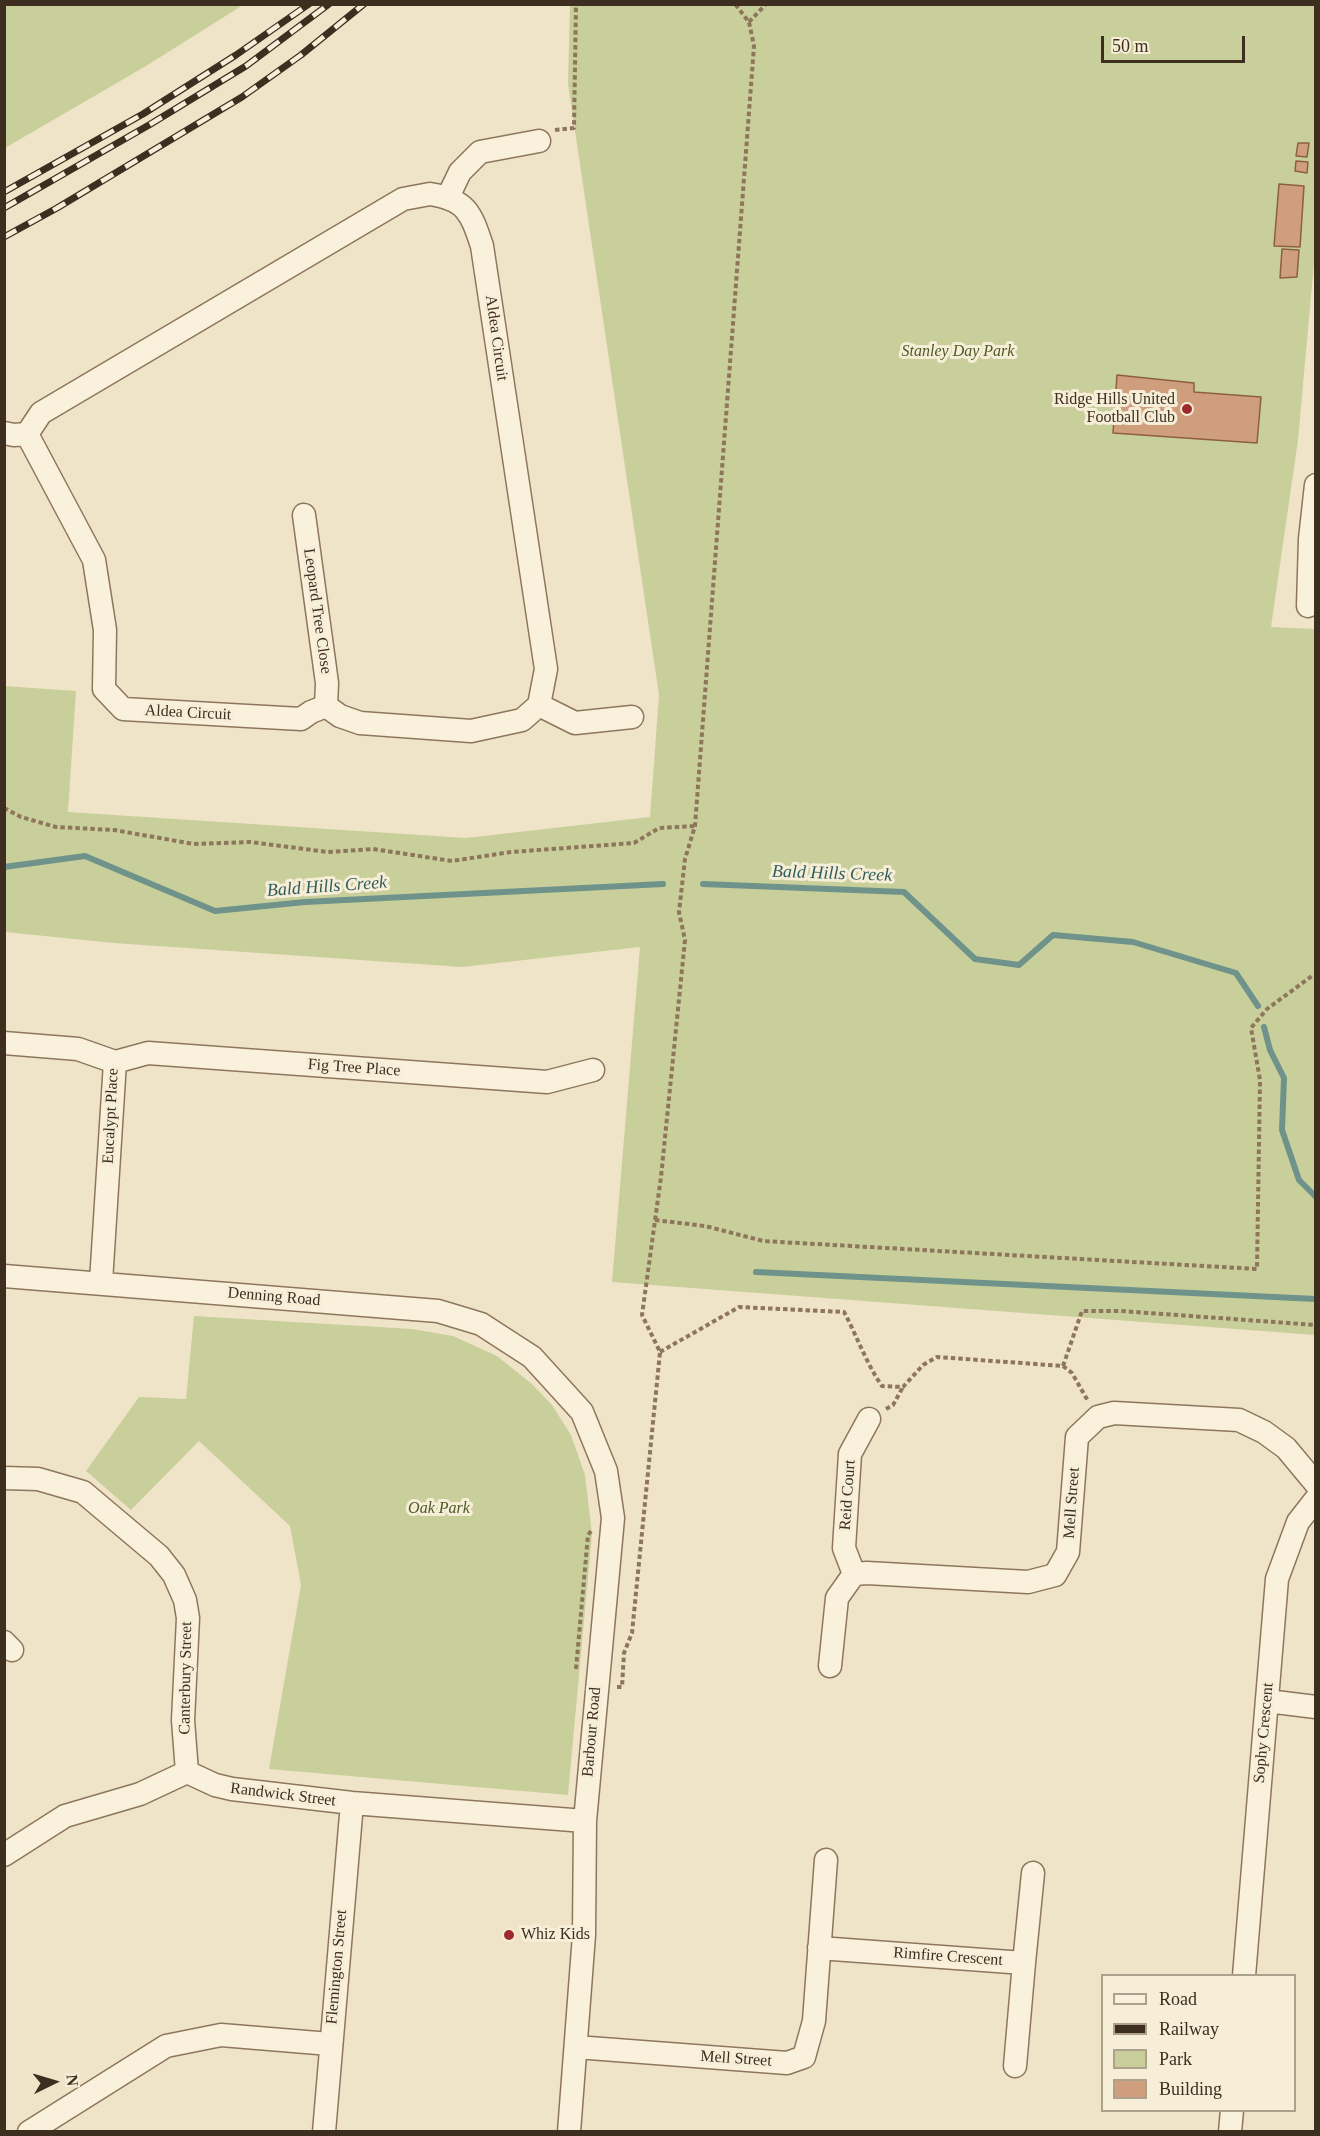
<!DOCTYPE html>
<style>
body{margin:0}
#map{position:relative;width:1320px;height:2136px;overflow:hidden;background:#f0e4c8;font-family:"Times New Roman",serif}
canvas{display:block}
.frame{position:absolute;inset:0;border:6px solid #3d2e20;pointer-events:none}
.legend{position:absolute;left:1101px;top:1974px;width:195px;height:138px;box-sizing:border-box;background:#f7eed8;border:2px solid #ada18e;margin:0;padding:8px 10px;list-style:none;font-size:18px;color:#3d2e20}
.legend li{display:flex;align-items:center;gap:12px;height:30px}
.legend b{width:30px;border:2px solid #ada18e}
.north{position:absolute;left:24px;top:2052px;width:60px;height:60px;-webkit-text-stroke:4px #f7eed8;paint-order:stroke;rotate:85deg;font-size:16px;font-weight:700;line-height:24px;text-align:center;color:#3d2e20}
.north::after{content:'';display:block;margin:auto;width:21px;height:27px;background:#3d2e20;clip-path:polygon(50% 0,100% 100%,50% 72%,0 100%)}
.scale{position:absolute;left:1101px;top:36px;width:144px;height:27px;box-sizing:border-box;border:3px solid #3d2e20;border-top:0;padding-left:8px;font-size:18px;line-height:21px;white-space:nowrap;color:#3d2e20;-webkit-text-stroke:4px #f7eed8;paint-order:stroke}
</style>
<div id="map">
<canvas width="1320" height="2136"></canvas>
<div class="frame"></div>
<ul class="legend">
<li><b style="height:8px;background:#faf1dc"></b>Road</li>
<li><b style="height:8px;background:#3d2e20"></b>Railway</li>
<li><b style="height:16px;background:#c9cf9b"></b>Park</li>
<li><b style="height:16px;background:#cf9f7d"></b>Building</li>
</ul>
<div class="north">N</div>
<div class="scale">50 m</div>
</div>
<script>
const ctx = document.querySelector('canvas').getContext('2d');
ctx.lineJoin = 'round';
function fill(path, color) { ctx.fillStyle = color; ctx.fill(path, 'evenodd'); }
function trace(path, color, width, dash) { ctx.strokeStyle = color; ctx.lineWidth = width; ctx.lineCap = dash ? 'butt' : 'round'; ctx.setLineDash(dash || []); ctx.stroke(path); }
function label(font, color, halo, rows, align = 'center') {
  ctx.font = font + ' "Times New Roman",serif'; ctx.lineWidth = 6; ctx.setLineDash([]); ctx.textBaseline = 'middle'; ctx.strokeStyle = halo; ctx.fillStyle = color; for (const [text, x, y, turn = 0] of rows) {
    ctx.save(); ctx.translate(x, y); ctx.rotate((+turn || 0) * Math.PI / 180); ctx.textAlign = isNaN(turn) ? turn : align; if (halo) ctx.strokeText(text, 0, 0); ctx.fillText(text, 0, 0); ctx.restore();
  }
}
fill(new Path2D(`
 M5 4H243V5L146 66 5 148Z
 M570 5H1315V252L1298 440 1271 627 1315 629V1335L612 1282 640 947 462 967 114 943 5 932 4 686 76 691 68 812 466 838 650 817 659 695 568 84Z
 M194 1316 412 1329 453 1336 497 1356 532 1384 552 1405 571 1435 585 1475 592 1534 568 1795 269 1769 301 1585 290 1526 199 1441 131 1510 86 1471 139 1397 186 1399Z`), '#c9cf9b');
trace(new Path2D(`
 M4 867 85 856 215 911 305 902 663 884
 M703 884 904 892 975 959 1019 965 1053 935 1133 942 1236 973 1258 1006
 M1264 1027 1270 1050 1284 1078 1282 1130 1299 1180 1316 1197
 M756 1272 1316 1299`), '#6f938a', 6);
const building = new Path2D(`
 M1298 143H1309L1307 157 1296 156Z
 M1296 161 1308 162 1307 173 1295 171Z
 M1279 184 1304 186 1300 247 1274 246Z
 M1282 249 1299 250 1297 277 1280 278Z
 M1117 375 1194 383V392L1261 397 1257 443 1113 433Z`);
fill(building, '#cf9f7d');
trace(building, '#8d5f41', 1.5);
const minor = new Path2D(`
 M430 194C467 200 471 213 482 246L546 669 539 705 522 720 471 731 360 723 340 716 326 706 311 712 301 719 123 709 104 689 105 630 94 560 27 434 41 413 403 199Z
 M448 197 460 172 480 152 539 141
 M4 433 14 435 27 434
 M304 515 327 683 326 706
 M1308 606 1310 539 1316 485
 M539 705 575 723 632 717
 M4 1043 78 1049 115 1062 101 1282
 M115 1062 148 1053 547 1082 593 1070
 M4 1276 438 1311 481 1324 532 1357 582 1412 606 1471 613 1518 585 1821 584 1935 569 2132
 M4 1478 38 1479 83 1492 159 1556 174 1575 185 1600 188 1618 183 1720 187 1772
 M854 1574 844 1548 850 1454 869 1419
 M4 1642 12 1650
 M830 1666 837 1598 854 1574 867 1573 1028 1582 1055 1575 1068 1552 1077 1437 1098 1417 1114 1413 1239 1420 1264 1432 1286 1448 1316 1484
 M1267 1701 1316 1707
 M4 1855 65 1816 140 1794 187 1772 215 1785 232 1789 352 1803 585 1821
 M819 1948 1024 1963 1033 1873
 M1244 1976 1277 1579 1298 1522 1316 1499
 M576 2047 787 2063 804 2057 814 2021 826 1860
 M1015 2066 1024 1963
 M29 2132 166 2046 221 2035 330 2044
 M324 2132 352 1803
 M1230 2132 1232 2110`);
trace(minor, '#8d765c', 25);
trace(new Path2D(`
 M749 22 766 4
 M555 130 574 128 576 4
 M4 808 21 817 56 827 114 830 194 844 250 842 328 852 373 849 452 861 511 852 634 843 659 828 695 826
 M655 1220 705 1226 763 1241 1257 1269 1260 1080 1251 1028 1267 1009 1312 976
 M660 1352 739 1307 844 1312C857 1336 866 1363 882 1386L903 1387 923 1365 937 1357 1063 1366 1072 1373 1088 1401
 M1063 1366 1082 1311H1121L1316 1325
 M886 1409 893 1405 903 1387
 M576 1669 588 1535 591 1531
 M617 1687H622L624 1653 632 1633 660 1352 642 1315 661 1177 685 940 679 912 685 859 695 826 754 46 749 22 735 4`), '#8d765c', 4, [4.5, 3]);
trace(minor, '#faf1dc', 22);
const rail = new Path2D(`
 M4 192 143 114 236 55 309 4
 M4 208 149 125 246 66 329 4
 M4 237 57 208 242 97 301 55 364 4`);
trace(rail, '#3d2e20', 7);
trace(rail, '#f7eed8', 4.5, [14]);
for (const [x, y, r, color] of [
 [1187,409,6,"#9e2a2b"],
 [509,1935,6,"#9e2a2b"]
]) { const dot = new Path2D(); dot.arc(x, y, r, 0, 2 * Math.PI); ctx.fillStyle = color; ctx.fill(dot); trace(dot, '#f7eed8', 2); }
label('16px', '#3d2e20', '#f7eed8', [
 ["Aldea Circuit",496,338,82],
 ["Leopard Tree Close",317,611,82],
 ["Aldea Circuit",188,713,3],
 ["Fig Tree Place",354,1068,4],
 ["Eucalypt Place",111,1116,-87],
 ["Denning Road",274,1297,5],
 ["Reid Court",848,1495,-86],
 ["Mell Street",1072,1503,-86],
 ["Canterbury Street",186,1678,-89],
 ["Barbour Road",592,1732,-85],
 ["Sophy Crescent",1264,1733,-85],
 ["Randwick Street",283,1795,7],
 ["Rimfire Crescent",948,1957,4],
 ["Flemington Street",337,1967,-85],
 ["Mell Street",736,2059,4]
]);
label('italic 16px', '#4d5a26', '#f7eed8', [
 ["Stanley Day Park",958,352],
 ["Oak Park",439,1509]
]);
label('16px', '#3d2e20', '#f7eed8', [
 ["Ridge Hills United",1175,400],
 ["Football Club",1175,418],
 ["Whiz Kids",521,1935,"left"]
], 'right');
label('italic 18px', '#2f5d5a', '#f7eed8', [
 ["Bald Hills Creek",832,874,2],
 ["Bald Hills Creek",327,887,-4]
]);
</script>
